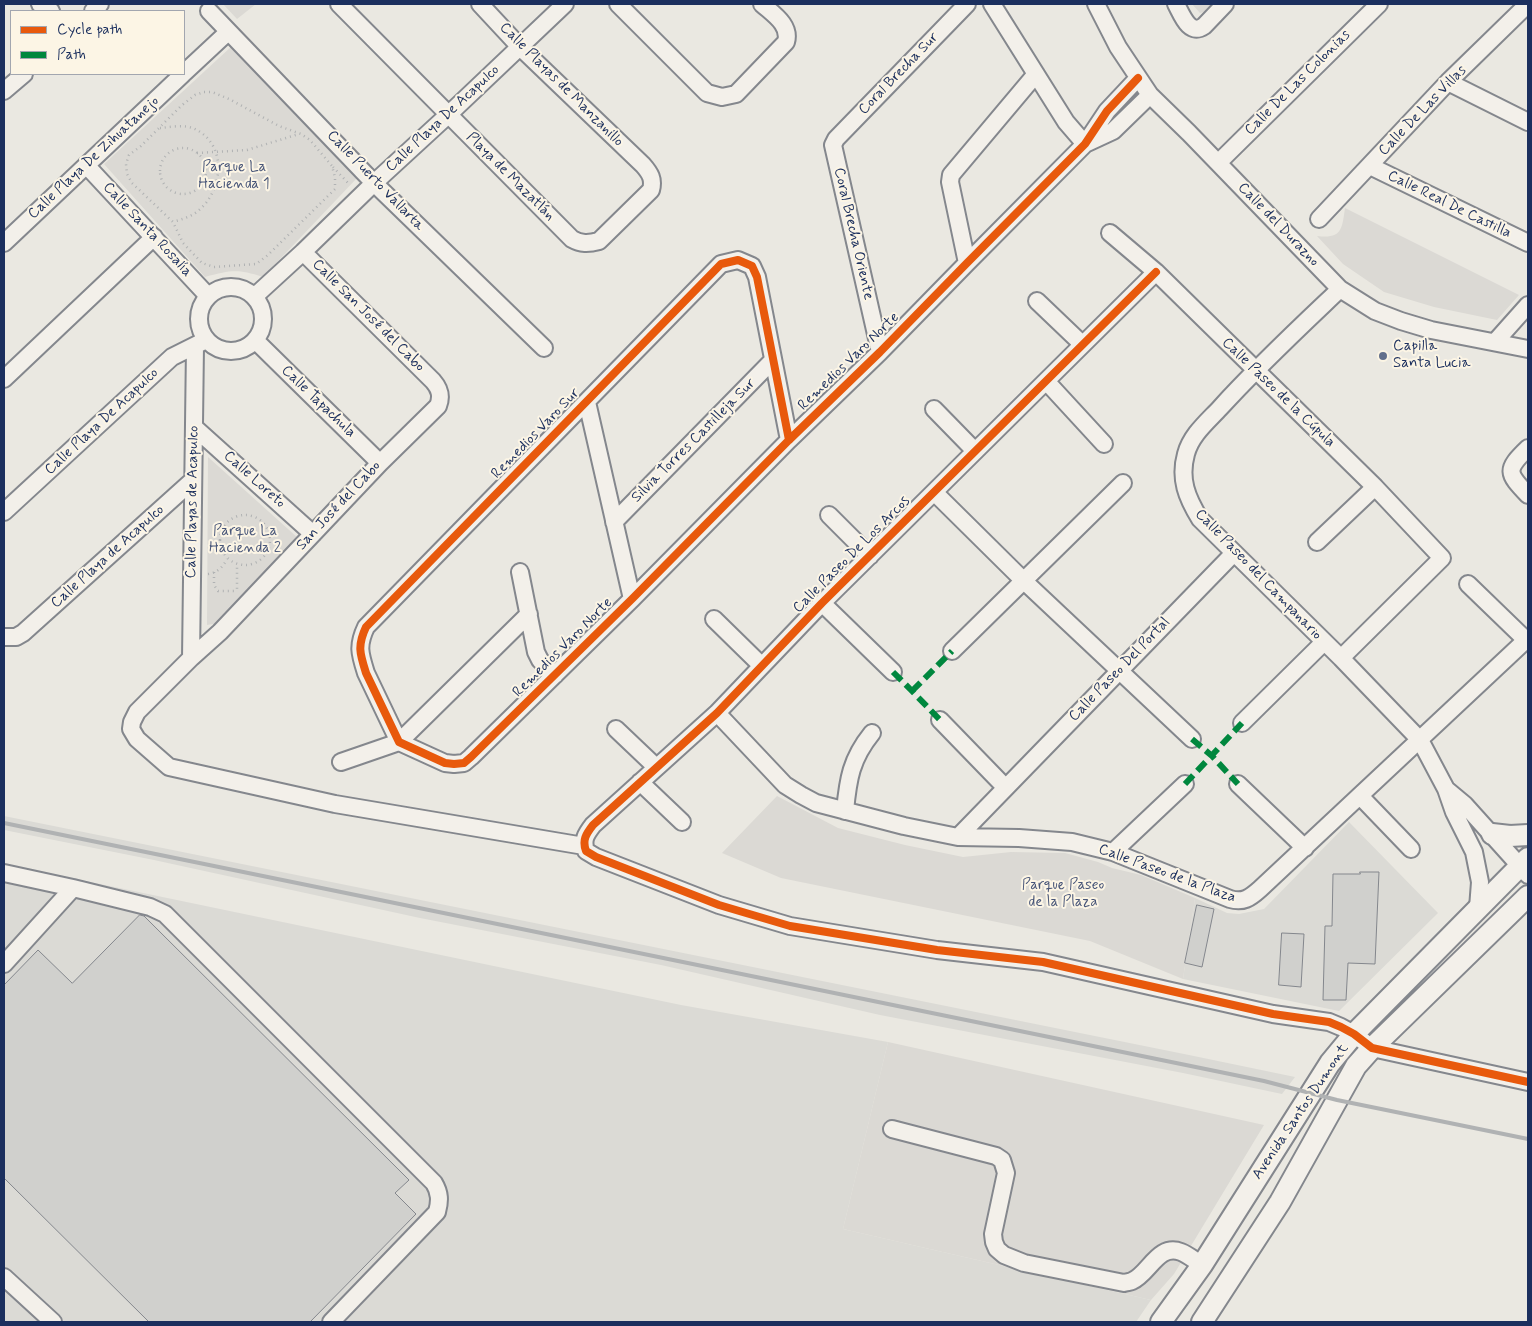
<!DOCTYPE html>
<meta charset="utf-8">
<style>
body{margin:0}
#map{position:relative;width:1532px;height:1326px;overflow:hidden;background:#eae8e1;font-family:Mynerve,sans-serif}
canvas{display:block}
.frame{position:absolute;inset:0;border:5px solid #1b2f5e;pointer-events:none}
.legend{position:absolute;left:10px;top:10px;width:175px;height:65px;box-sizing:border-box;background:#fcf5e5;border:1px solid #a2a6af;margin:0;padding:6px 9px;list-style:none;font-size:15px;color:#1b2f5e}
.legend li{display:flex;align-items:center;gap:10px;height:25px}
.legend b{width:25px;border:1px solid #a2a6af}
</style>
<div id="map">
<canvas width="1532" height="1326"></canvas>
<div class="frame"></div>
<ul class="legend">
<li><b style="height:6px;background:#e8590c"></b>Cycle path</li>
<li><b style="height:6px;background:#00873e"></b>Path</li>
</ul>
</div>
<script>
const ctx = document.querySelector('canvas').getContext('2d');
ctx.lineJoin = 'round';
function fill(path, color) { ctx.fillStyle = color; ctx.fill(path, 'evenodd'); }
function trace(path, color, width, dash) { ctx.strokeStyle = color; ctx.lineWidth = width; ctx.lineCap = dash ? 'butt' : 'round'; ctx.setLineDash(dash || []); ctx.stroke(path); }
function label(font, color, halo, rows, align = 'center') {
  ctx.font = font + ' Mynerve,sans-serif'; ctx.lineWidth = 4; ctx.setLineDash([]); ctx.textBaseline = 'middle'; ctx.strokeStyle = halo; ctx.fillStyle = color; for (const [text, x, y, turn = 0] of rows) {
    ctx.save(); ctx.translate(x, y); ctx.rotate((+turn || 0) * Math.PI / 180); ctx.textAlign = isNaN(turn) ? turn : align; if (halo) ctx.strokeText(text, 0, 0); ctx.fillText(text, 0, 0); ctx.restore();
  }
}
fill(new Path2D(`
 M4 816 1189 1055 1295 1077 1282 1094 1183 1073 880 1015 661 965 420 918 154 860 4 830Z
 M1349 822 1438 913 1339 1011 1183 979 1195 898 1227 913 1239 914 1264 909Z
 M4 864 681 1005 888 1042 843 1229 1151 1300 1136 1322H4Z`), '#dbdad5');
fill(new Path2D(`
 M223 4H256L237 19Z
 M1192 4H1214L1207 11 1200 13Z
 M232 46 357 178 263 277C237 269 232 270 205 277L104 164Z
 M1345 208 1519 295 1497 320 1434 307 1384 292 1343 264 1317 236C1342 239 1342 229 1345 208Z
 M208 457 298 538 219 623 207 625Z
 M777 796 838 828 905 845 963 857 1011 852 1065 853 1098 862 1112 868 1141 875 1195 898 1183 979 1090 941 781 878 722 853Z
 M888 1042 1264 1125 1174 1274 1151 1300 843 1229Z`), '#dbd9d4');
const building = new Path2D(`
 M1360 872H1379L1375 964 1348 963 1346 1000H1323L1325 926H1332L1333 874H1360Z
 M1197 905 1214 909 1202 967 1185 963Z
 M140 915 144 916 409 1180 395 1193 416 1214 310 1322H149L4 1178V985L38 950 72 983Z
 M1282 933 1304 934 1301 987 1279 985Z`);
fill(building, '#d0d0cd');
trace(building, '#84878d', 1);
const minor = new Path2D(`
 M40 4 51 11
 M339 4 572 239C581 244 588 244 599 241L651 190C654 179 650 173 643 165L520 47 480 4
 M618 4 707 93 722 97 736 94 786 42C791 25 773 14 762 4
 M992 4 1066 122 1085 144
 M1096 4 1118 47 1150 95 1189 133 1340 289 1375 311 1401 321 1431 330 1528 349
 M1176 4C1182 15 1189 36 1204 26L1225 4
 M93 11 100 4
 M209 11 374 183 544 348
 M184 73 228 32
 M1448 82 1528 122
 M4 91 24 74
 M1085 144 1113 131 1150 95
 M1218 163 1379 4
 M86 165 208 296
 M1370 166 1528 243
 M1319 219 1448 82 1528 4
 M1110 233 1156 272 1375 487 1442 558 1341 658
 M4 243 183 74
 M303 252 433 381C440 389 442 396 438 406L380 463 220 632 191 658 137 712 132 722 131 729 137 739 169 767 335 804 584 846
 M967 263 950 182 951 175 1036 74
 M1156 272 822 603 717 713 593 825C586 834 582 840 586 851L596 857 719 905 790 926 937 950 1043 962 1273 1014 1329 1022 1341 1027 1354 1034 1372 1048 1528 1082
 M199 319a32 32 0 1 1 64 0a32 32 0 1 1-64 0Z
 M1340 289C1299 328 1258 366 1220 408 1207 422 1191 435 1186 454 1179 479 1187 498 1200 519L1341 658 1420 740 1446 789 1454 812 1474 852 1480 882 1478 908
 M255 296 303 252 374 183 448 115 565 4
 M1037 301 1082 344
 M256 341 380 463
 M1495 342 1528 305
 M880 352 833 145 836 139 967 4
 M4 379 154 237
 M1046 381 1104 444
 M587 402 632 599
 M934 409 975 451
 M194 427 313 534
 M789 440 757 277 752 266 738 260 721 264 366 627C357 646 360 654 366 673L399 742 445 763 454 764 464 763 471 757 632 599 789 440 880 352 967 263 1085 144 1107 111 1138 78
 M1528 448C1505 470 1507 473 1528 495
 M934 492 1024 581 1192 739
 M4 512 172 357 206 340
 M829 515 870 556
 M614 522 773 360
 M1317 542 1375 487
 M520 572 536 652 540 660 555 675
 M1468 584 1528 642
 M822 603 893 672
 M714 619 762 666
 M4 637H16L23 633 192 481
 M952 651 1123 483
 M191 658 195 346
 M717 713 785 785 801 795 816 803 904 826 958 837 1019 838 1072 842 1113 852 1230 899C1243 903 1250 898 1260 889L1526 640
 M940 720 1005 787
 M1242 723 1324 642
 M616 729 656 767
 M341 762 399 742 529 614
 M640 782 682 822
 M1238 784 1305 848
 M1447 790 1465 805 1528 875
 M1360 796 1411 849
 M845 811C848 779 851 759 872 733
 M958 837 1234 553
 M1113 852 1185 784
 M4 873 73 888 150 907 165 914 434 1183C440 1193 440 1201 437 1212L331 1322
 M4 964 73 888
 M892 1129 996 1156 1002 1160 1006 1173 993 1234 994 1242 997 1249 1004 1255 1024 1263 1124 1283C1127 1282 1130 1282 1132 1281 1149 1274 1158 1243 1181 1252 1189 1255 1195 1261 1202 1265
 M4 1277 53 1322`);
const major = new Path2D(`
 M1492 834 1510 836 1528 835
 M1161 1322 1202 1265 1330 1063 1354 1034 1528 858
 M1202 1322 1280 1202 1356 1066 1372 1048 1528 896`);
trace(minor, '#84878d', 20);
trace(major, '#84878d', 24);
trace(new Path2D(`
 M204 92H212L229 99 279 126 301 134 310 140 332 166 335 177V189L268 255 256 264 214 267 202 263 183 243 173 222 132 183 127 174 126 164 129 155 141 146 181 106 195 95Z
 M160 128C171 127 185 124 195 129 228 145 223 191 198 211 191 217 182 219 173 222
 M160 171a23 23 0 1 1 46 0a23 23 0 1 1-46 0Z
 M197 153 247 150 299 134
 M333 167 350 185
 M220 540a25 25 0 1 1 50 0a25 25 0 1 1-50 0Z
 M214 572V585L218 591H234L237 589V564
 M208 574C217 573 223 567 227 559`), '#b0b2b3', 2.5, [1, 4]);
trace(minor, '#f3f0ea', 16);
trace(major, '#f3f0ea', 20);
trace(new Path2D(`
 M4 823 1264 1081 1337 1100 1528 1139`), '#b0b2b3', 4);
trace(new Path2D(`
 M893 672 912 691 940 720
 M912 691 952 651
 M1192 739 1212 756 1238 784
 M1185 784 1242 723`), '#00873e', 6, [12, 6]);
trace(new Path2D(`
 M1156 272 822 603 717 713 593 825C586 834 582 840 586 851L596 857 719 905 790 926 937 950 1043 962 1273 1014 1329 1022 1341 1027 1354 1034 1372 1048 1528 1082
 M789 440 757 277 752 266 738 260 721 264 366 627C357 646 360 654 366 673L399 742 445 763 454 764 464 763 471 757 632 599 789 440 880 352 967 263 1085 144 1107 111 1138 78`), '#e8590c', 8);
for (const [x, y, r, color] of [
 [1383,356,5,"#63708c"]
]) { const dot = new Path2D(); dot.arc(x, y, r, 0, 2 * Math.PI); ctx.fillStyle = color; ctx.fill(dot); trace(dot, '#fcf5e5', 2); }
label('15px', '#1b2f5e', '#fcf5e5', [
 ["Coral Brecha Sur",899,74,-46],
 ["Calle De Las Colonias",1298,83,-45],
 ["Calle Playas de Manzanillo",561,85,45],
 ["Calle De Las Villas",1423,111,-46],
 ["Calle Playa De Acapulco",443,119,-43],
 ["Calle Playa De Zihuatanejo",94,158,-43],
 ["Playa de Mazatlán",510,177,45],
 ["Calle Puerto Vallarta",375,181,46],
 ["Calle Real De Castilla",1449,205,26],
 ["Calle del Durazno",1278,225,46],
 ["Calle Santa Rosalía",147,230,47],
 ["Coral Brecha Oriente",853,234,77],
 ["Calle San José del Cabo",368,316,45],
 ["Remedios Varo Norte",849,362,-44],
 ["Calle Paseo de la Cúpula",1278,393,44],
 ["Calle Tapachula",318,402,44],
 ["Calle Playa De Acapulco",102,422,-43],
 ["Remedios Varo Sur",536,434,-46],
 ["Silvia Torres Castilleja Sur",694,441,-45],
 ["Calle Loreto",254,480,42],
 ["Calle Playas de Acapulco",193,502,-89],
 ["San José del Cabo",339,506,-47],
 ["Calle Paseo De Los Arcos",852,555,-45],
 ["Calle Playa de Acapulco",108,557,-42],
 ["Calle Paseo del Campanario",1258,575,46],
 ["Remedios Varo Norte",563,648,-45],
 ["Calle Paseo Del Portal",1120,670,-46],
 ["Calle Paseo de la Plaza",1167,874,20],
 ["Avenida Santos Dumont",1301,1112,-56]
]);
label('15px', '#485679', '#fcf5e5', [
 ["Parque La",234,168],
 ["Hacienda 1",234,185],
 ["Parque La",245,532],
 ["Hacienda 2",245,549],
 ["Parque Paseo",1063,886],
 ["de la Plaza",1063,903]
]);
label('15px', '#1b2f5e', '#fcf5e5', [
 ["Capilla",1393,347],
 ["Santa Lucia",1393,364]
], 'left');
</script>
